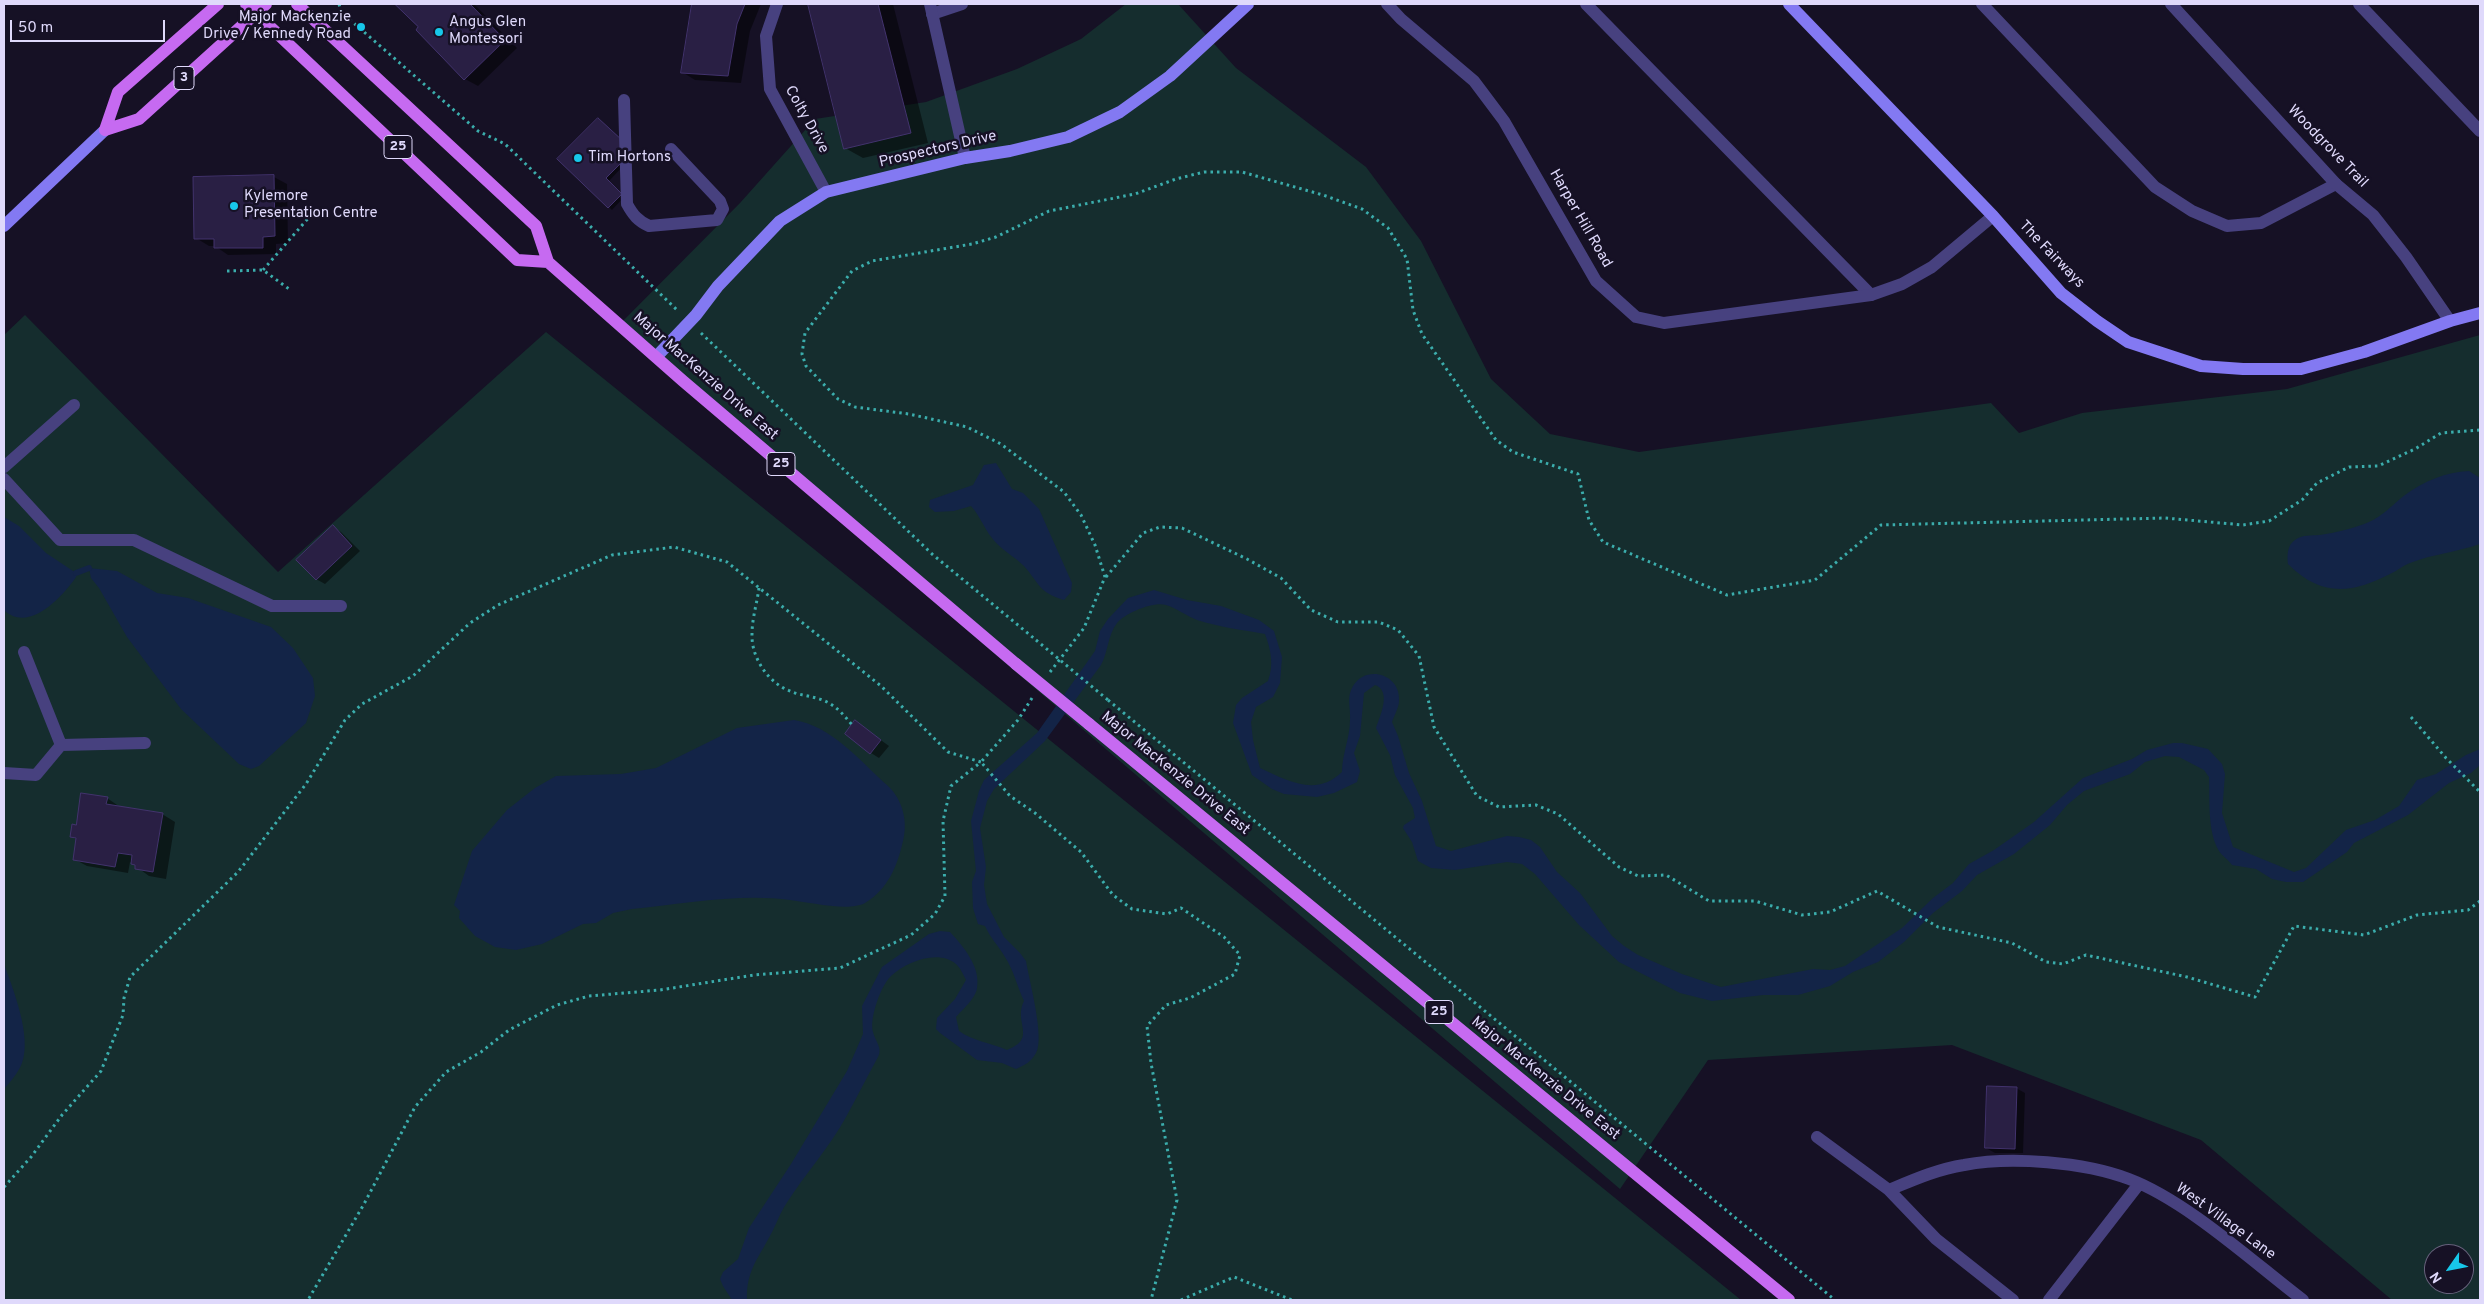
<!DOCTYPE html>
<style>
body{margin:0}
#map{position:relative;width:2484px;height:1304px;overflow:hidden;background:#161125;font-family:Overpass,sans-serif}
canvas{display:block}
.frame{position:absolute;inset:0;border:5px solid #dfd9fb;pointer-events:none}
.north{position:absolute;left:2424px;top:1244px;width:50px;height:50px;box-sizing:border-box;background:#161125;border:1px solid #66617b;border-radius:50%;rotate:237deg;font-size:14px;font-weight:700;line-height:20px;text-align:center;color:#dfd9fb}
.north::after{content:'';display:block;margin:auto;width:18px;height:22px;background:#17c7e9;clip-path:polygon(50% 0,100% 100%,50% 72%,0 100%)}
.scale{position:absolute;left:10px;top:20px;width:155px;height:22px;box-sizing:border-box;border:2px solid #dfd9fb;border-top:0;padding-left:6px;font-size:15px;line-height:18px;white-space:nowrap;color:#dfd9fb;-webkit-text-stroke:4px #161125;paint-order:stroke}
</style>
<div id="map">
<canvas width="2484" height="1304"></canvas>
<div class="frame"></div>
<div class="north">N</div>
<div class="scale">50 m</div>
</div>
<script>
const ctx = document.querySelector('canvas').getContext('2d');
ctx.lineJoin = 'round';
function fill(path, color) { ctx.fillStyle = color; ctx.fill(path, 'evenodd'); }
function trace(path, color, width, dash) { ctx.strokeStyle = color; ctx.lineWidth = width; ctx.lineCap = dash ? 'butt' : 'round'; ctx.setLineDash(dash || []); ctx.stroke(path); }
function label(font, color, halo, rows, align = 'center') {
  ctx.font = font + ' Overpass,sans-serif'; ctx.lineWidth = 5; ctx.setLineDash([]); ctx.textBaseline = 'middle'; ctx.strokeStyle = halo; ctx.fillStyle = color; for (const [text, x, y, turn = 0] of rows) {
    ctx.save(); ctx.translate(x, y); ctx.rotate((+turn || 0) * Math.PI / 180); ctx.textAlign = isNaN(turn) ? turn : align; if (halo) ctx.strokeText(text, 0, 0); ctx.fillText(text, 0, 0); ctx.restore();
  }
}
fill(new Path2D(`
 M1126 4H1178L1236 68 1366 167 1421 241 1491 379 1550 434 1639 452 1991 403 2019 433 2082 413 2287 389 2480 335V1300H2392L2201 1140 1952 1045 1708 1060 1620 1189 615 329 740 203 815 119 926 102 1017 69 1081 39ZM2434 1254H2464V1284H2434Z
 M25 315 278 572 546 332 1741 1300H4V335Z`), '#152d2e');
fill(new Path2D(`
 M996 463 1012 489 1023 493 1039 509 1072 583 1071 592 1064 600C1038 592 1040 584 1024 566 1014 556 1001 550 992 538 984 528 980 516 971 506L954 511 935 512 929 507 930 500 973 485 984 465Z
 M2469 471 2480 478V544C2457 552 2433 554 2410 563 2402 566 2397 571 2390 574 2351 594 2321 597 2288 564 2287 556 2287 545 2295 540 2304 534 2310 536 2320 535 2335 533 2355 528 2369 522 2383 516 2393 504 2405 495 2424 481 2446 472 2469 471Z
 M4 517 19 526 46 553 76 573V577C63 596 29 634 4 610Z
 M89 568 117 571 157 593 188 598 271 627 293 648 313 678 315 696 306 723 259 766 251 769 239 764 181 709 127 637 99 588 91 578Z
 M1154 590 1187 600 1221 606 1259 620 1274 631 1282 657 1280 683 1273 697 1256 707 1251 722 1253 740 1260 768C1288 781 1316 797 1342 772 1342 754 1350 738 1350 720 1351 707 1346 698 1353 686 1366 664 1401 674 1399 701 1399 707 1394 716 1392 722L1398 736 1409 773 1422 801 1436 846 1451 851 1507 836 1519 837 1531 840 1540 847 1557 872 1580 893 1612 936 1624 946 1638 955 1682 974 1721 987 1813 969 1830 970 1845 966 1902 928 1933 898 1953 883 1969 864 1994 850 2034 822 2083 778 2132 759 2147 750 2173 743H2182L2208 749 2222 764 2225 774 2222 813 2233 847 2294 872 2306 868 2346 830 2375 820 2399 806 2417 780 2436 774 2466 755 2480 749V765L2471 773 2449 783 2408 815 2354 843 2347 852 2303 882H2286L2272 879 2256 869 2232 865C2228 859 2222 856 2219 851 2207 831 2210 799 2209 777L2204 770 2179 757 2165 756 2145 762 2130 774 2084 791 2067 805 2050 825 2014 854 1977 875 1962 891 1933 913 1904 942 1878 962 1853 972 1830 986 1798 995H1763L1712 1001 1680 993 1619 962 1579 925 1535 874 1522 864 1507 862 1455 870 1431 868 1418 861 1412 842 1403 828 1404 825 1415 818 1413 808 1395 775 1390 755 1376 728C1380 716 1392 691 1375 685L1364 693 1360 736 1354 753 1360 771 1357 782 1334 793 1317 797 1284 794 1272 789 1252 775 1233 723 1236 705 1242 698 1268 681C1274 665 1271 650 1265 634 1243 630 1219 627 1197 620 1187 616 1176 608 1166 605 1154 601 1125 613 1117 623 1108 634 1108 652 1101 665L1045 741 994 789 987 801 980 828 986 867 984 885 987 904 1004 937 1020 953 1026 961C1029 980 1045 1038 1036 1053 1031 1062 1025 1065 1016 1069L1002 1063 977 1060 940 1033 936 1029 937 1018 955 999 966 980C964 976 960 967 956 964 938 949 906 962 891 976 881 985 869 1019 873 1032 875 1041 883 1048 878 1057 867 1077 857 1097 846 1117 829 1148 805 1174 786 1204 780 1213 776 1225 771 1234 758 1259 746 1271 747 1300H732L723 1286 720 1279 723 1272 738 1259 749 1228 791 1164 847 1071 863 1034 862 1006 882 967 929 934 940 931 950 932C963 946 981 967 977 988 976 998 962 1010 956 1017L959 1031C973 1041 991 1043 1007 1050 1038 1038 1013 1023 1024 1001 1017 986 1014 971 1005 957 998 945 991 939 985 926L978 924 973 908 972 882 976 871 971 821 979 791 984 780 1037 733 1095 651 1100 631 1108 619 1128 598Z
 M794 720C832 726 860 761 888 786 903 800 908 822 903 841 897 867 888 889 865 903 849 912 808 902 790 900 742 893 680 904 632 909L613 913 596 923 583 924 542 944 516 950 495 947 475 936 459 918 460 911 454 905 472 851 507 810 535 788 556 776 621 774 656 768 737 728Z
 M4 964C13 989 32 1036 22 1063 18 1073 11 1081 4 1089Z`), '#132447');
fill(new Path2D(`
 M397 4H474L517 48 478 86 465 79Z
 M694 4H761L750 31 741 83 695 80 682 72Z
 M809 4H893L928 143 863 158 845 148Z
 M598 119 626 144 624 165 609 181 625 196 612 210 609 207Z
 M274 177 287 184 288 243 276 244V254L228 255 215 246H209L196 238 195 178Z
 M333 527 341 532 360 551 325 584 316 579Z
 M856 722 889 746 879 758 871 753Z
 M107 798 120 807 162 814 175 822 166 879 149 876 130 862 128 873 87 866 74 859 77 840 71 836 77 826Z
 M2016 1088 2025 1093 2023 1153H1995L1986 1148Z`), '#0007');
trace(new Path2D(`
 M76 573 89 568`), '#132447', 6);
const building = new Path2D(`
 M395 4H470L505 40 464 80 416 30 418 27Z
 M692 4H745L737 24 728 76 681 73Z
 M808 4H878L911 133 844 149Z
 M598 118 623 141 621 163 606 178 622 194 608 208 557 159Z
 M274 175 275 236 263 237V248H214V239H194L193 177Z
 M333 525 352 546 316 580 296 560Z
 M855 720 881 740 870 754 845 734Z
 M81 793 108 797 106 804 163 813 153 872 135 869V865L131 864 132 855 118 853 115 867 73 860 76 838 70 837 72 824 76 825Z
 M1987 1086 2017 1087 2015 1149 1985 1148Z`);
fill(building, '#291f44');
trace(building, '#42336d', 1);
trace(new Path2D(`
 M339 4 341 12 478 131 505 144 678 311
 M263 270 318 207
 M227 271 263 270 289 289
 M701 333 932 554 1036 640
 M1106 577 1143 533 1160 527 1182 528 1247 559 1281 578 1311 610 1338 622H1379L1398 630 1419 656 1434 727 1477 796 1499 807 1536 805 1558 814 1619 867 1638 876 1666 875 1709 901H1755L1802 915 1830 912 1877 891 1938 927 2012 943 2046 962 2063 964 2086 955 2187 977 2255 997 2294 926 2364 935 2417 915 2468 910 2480 901
 M759 588C757 603 752 619 752 634 751 657 768 683 790 691 801 696 815 696 827 702 837 707 845 716 852 725
 M1050 672 1084 628 1105 577 1095 545 1081 515 1064 492 1001 444 967 427 909 414 855 407 838 399 806 366 802 354 805 333 852 271 872 261 972 244 996 237 1049 211 1135 194 1176 179 1204 172H1242L1323 195 1362 209 1388 228 1407 259 1413 310 1422 334 1496 440 1513 452 1578 474 1589 520 1603 542 1727 595 1815 580 1881 525 2165 518 2243 525 2269 521 2302 500 2317 483 2349 467 2378 466 2415 449 2441 433 2480 430
 M1032 698 1018 720 981 762 1010 796 1035 813 1081 852 1113 895 1132 909 1167 914 1181 908 1224 937 1240 955 1235 974 1190 998 1166 1005 1147 1026 1151 1063 1177 1200 1151 1300
 M1108 700 1835 1300
 M2411 717 2446 758 2480 792
 M4 1187 31 1157 62 1115 101 1071 123 1015 124 998 130 977 238 872 306 784 345 720 362 704 413 676 470 623 498 605 612 555 674 547 727 562 881 686 948 752 981 762 951 786 943 821 945 896 935 914 911 935 840 968 754 975 660 990 589 996 557 1005 509 1030 481 1052 446 1072 415 1107 364 1204 308 1300
 M1181 1300 1234 1277 1292 1300`), '#3badac', 3, [2.5, 4]);
trace(new Path2D(`
 M1586 4 1871 295
 M1982 4 2155 187 2192 211 2227 226 2261 223 2336 184
 M2359 4 2480 131
 M932 14 962 4
 M624 100 627 204C633 215 638 221 649 226L717 220 723 209 720 201 671 149
 M4 467 74 405
 M4 479 60 540H134L272 606H341
 M24 652 61 745
 M4 773 36 775 61 745 145 743`), '#47417f', 12);
trace(new Path2D(`
 M777 4 766 36 770 89 826 192
 M930 4 965 158
 M1387 4 1401 19 1474 81 1504 121 1596 281 1636 317 1664 323 1871 295 1902 284 1932 267 1993 216
 M2171 4 2336 184 2373 215 2406 257 2450 321
 M1817 1137 1889 1190 1936 1239 2013 1300
 M1889 1190C1913 1180 1938 1169 1964 1165 2011 1156 2084 1162 2129 1179 2187 1201 2253 1262 2303 1300
 M2049 1300 2139 1184`), '#47417f', 12);
trace(new Path2D(`
 M1789 4 1993 216 2061 293 2097 321 2128 342 2201 366 2243 369H2301L2364 352 2450 321 2480 313
 M4 226 105 130
 M657 356 696 315 718 286 780 221 826 192 965 158 1010 151 1068 137 1120 112 1170 76 1248 4`), '#8379f2', 12);
trace(new Path2D(`
 M246 4 517 260 548 262
 M297 4 536 226 548 262 683 381 1016 664
 M105 130 139 119 266 4
 M105 130 118 92 218 4
 M1089 724 1789 1300`), '#c66af1', 12);
trace(new Path2D(`
 M1036 640 1108 700`), '#3badac', 3, [2.5, 4]);
trace(new Path2D(`
 M1016 664 1089 724`), '#c66af1', 12);
for (const [x, y, r, color] of [
 [361,27,5,"#17c7e9"],
 [439,32,5,"#17c7e9"],
 [578,158,5,"#17c7e9"],
 [234,206,5,"#17c7e9"]
]) { const dot = new Path2D(); dot.arc(x, y, r, 0, 2 * Math.PI); ctx.fillStyle = color; ctx.fill(dot); trace(dot, '#161125', 2); }
for (const [x, y, w] of [
 [184,78,20],
 [398,147,28],
 [781,464,28],
 [1439,1012,28]
]) { const box = new Path2D(); box.roundRect(x - w / 2, y - 11.5, w, 23, 4); ctx.fillStyle = '#161125'; ctx.fill(box); trace(box, '#dfd9fb', 1); }
label('bold 14px', '#dfd9fb', null, [
 ["3",184,78],
 ["25",398,147],
 ["25",781,464],
 ["25",1439,1012]
]);
label('15px', '#dfd9fb', '#161125', [
 ["Major Mackenzie",351,18,"right"],
 ["Drive / Kennedy Road",351,35,"right"],
 ["Angus Glen",449,23],
 ["Montessori",449,40],
 ["Tim Hortons",588,158],
 ["Kylemore",244,197],
 ["Presentation Centre",244,214]
], 'left');
label('15px', '#dfd9fb', '#161125', [
 ["Colty Drive",806,120,61],
 ["Woodgrove Trail",2327,147,46],
 ["Prospectors Drive",938,150,-13],
 ["Harper Hill Road",1580,219,60],
 ["The Fairways",2051,255,46],
 ["Major MacKenzie Drive East",705,377,41],
 ["Major MacKenzie Drive East",1175,774,39],
 ["Major MacKenzie Drive East",1545,1079,39],
 ["West Village Lane",2225,1222,36]
]);
</script>
